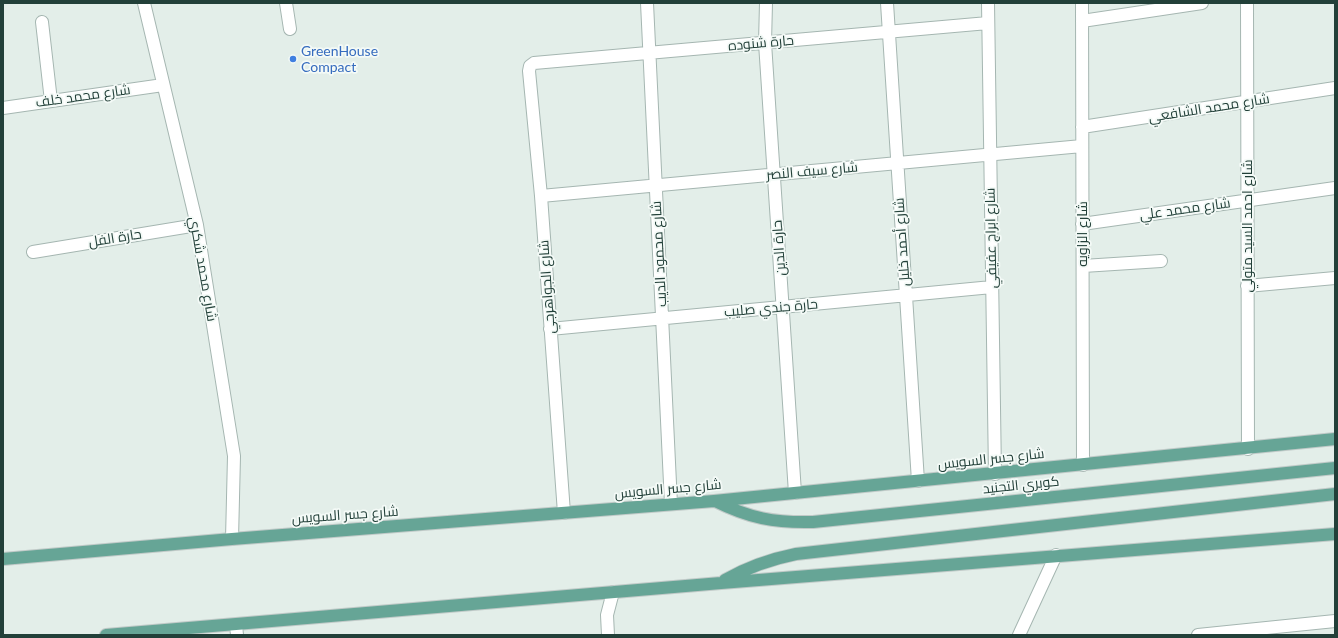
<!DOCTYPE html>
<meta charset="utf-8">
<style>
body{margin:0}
#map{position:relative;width:1338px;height:638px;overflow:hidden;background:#e3eee9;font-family:Lato,sans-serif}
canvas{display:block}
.frame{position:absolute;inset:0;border:4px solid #224039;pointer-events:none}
</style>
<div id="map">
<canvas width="1338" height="638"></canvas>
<div class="frame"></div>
</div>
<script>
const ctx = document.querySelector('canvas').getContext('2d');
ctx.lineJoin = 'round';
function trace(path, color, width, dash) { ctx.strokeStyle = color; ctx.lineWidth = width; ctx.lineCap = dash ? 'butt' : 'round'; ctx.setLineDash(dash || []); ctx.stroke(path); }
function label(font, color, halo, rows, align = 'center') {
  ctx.font = font + ' Lato,Cairo,sans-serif'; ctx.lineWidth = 3.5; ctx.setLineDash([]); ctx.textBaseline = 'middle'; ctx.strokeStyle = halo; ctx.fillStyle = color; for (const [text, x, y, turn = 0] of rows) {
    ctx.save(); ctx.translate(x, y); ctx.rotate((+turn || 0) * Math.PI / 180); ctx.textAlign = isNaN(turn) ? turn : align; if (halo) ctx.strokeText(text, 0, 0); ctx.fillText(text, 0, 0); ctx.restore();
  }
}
const minor = new Path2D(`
 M144 3 197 225 221 375 234 456 232 539
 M286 3 290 29
 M647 3 671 504
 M766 3 765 43 795 493
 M887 3 918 481
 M988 3 995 474
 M1082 3 1083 465
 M1247 3 1248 449
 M1082 21 1202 3
 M42 22 51 101
 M3 108 163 85
 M1082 127 1335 88
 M541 196 1082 146
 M1082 224 1335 188
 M33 252 197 225
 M1083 266 1161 261
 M1247 286 1335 278
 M550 329 992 287
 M564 513 541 196 529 71 530 66 534 63 988 23
 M236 625 237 635
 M608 635 607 615 613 592
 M1019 635 1056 555
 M1198 635 1335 621`);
const primary = new Path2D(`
 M715 501C749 518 774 523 813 522L1335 468
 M3 559 232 539 714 501 1335 439
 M725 580C748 567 771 559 796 554L1335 494
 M106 635 721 583 1335 534`);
trace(minor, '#a5b6b1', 14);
trace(primary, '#c1cac8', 14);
trace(minor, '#fff', 12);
trace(primary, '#66a596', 12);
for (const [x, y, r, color] of [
 [293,59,4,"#3f7fe0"]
]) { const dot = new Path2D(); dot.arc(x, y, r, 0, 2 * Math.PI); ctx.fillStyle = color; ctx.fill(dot); trace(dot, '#f4faf7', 1.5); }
label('14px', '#224039', '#f4faf7', [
 ["حارة شنوده",761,43,-5],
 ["شارع محمد خلف",83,96,-8],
 ["شارع محمد الشافعي",1209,108,-9],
 ["شارع سيف النصر",812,171,-5],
 ["شارع محمد علي",1185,209,-8],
 ["شارع احمد السيد متولي",1247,226,-90],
 ["شارع الزاويه",1082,234,-90],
 ["حارة الفل",115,238,-9],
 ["شارع ابراج عفيفي",991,238,-91],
 ["شارع أحمد خليل",902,242,-94],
 ["حارة الدين",779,248,-94],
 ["شارع محمود الديب",659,254,-93],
 ["شارع محمد شكري",203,269,80],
 ["شارع الجواهرجي",547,287,-94],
 ["حارة جندي صليب",771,308,-5],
 ["شارع جسر السويس",991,459,-6],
 ["كوبري التجنيد",1021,485,-6],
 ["شارع جسر السويس",668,489,-5],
 ["شارع جسر السويس",345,515,-4]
]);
label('14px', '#366cbe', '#f4faf7', [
 ["GreenHouse",301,51],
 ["Compact",301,67]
], 'left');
</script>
